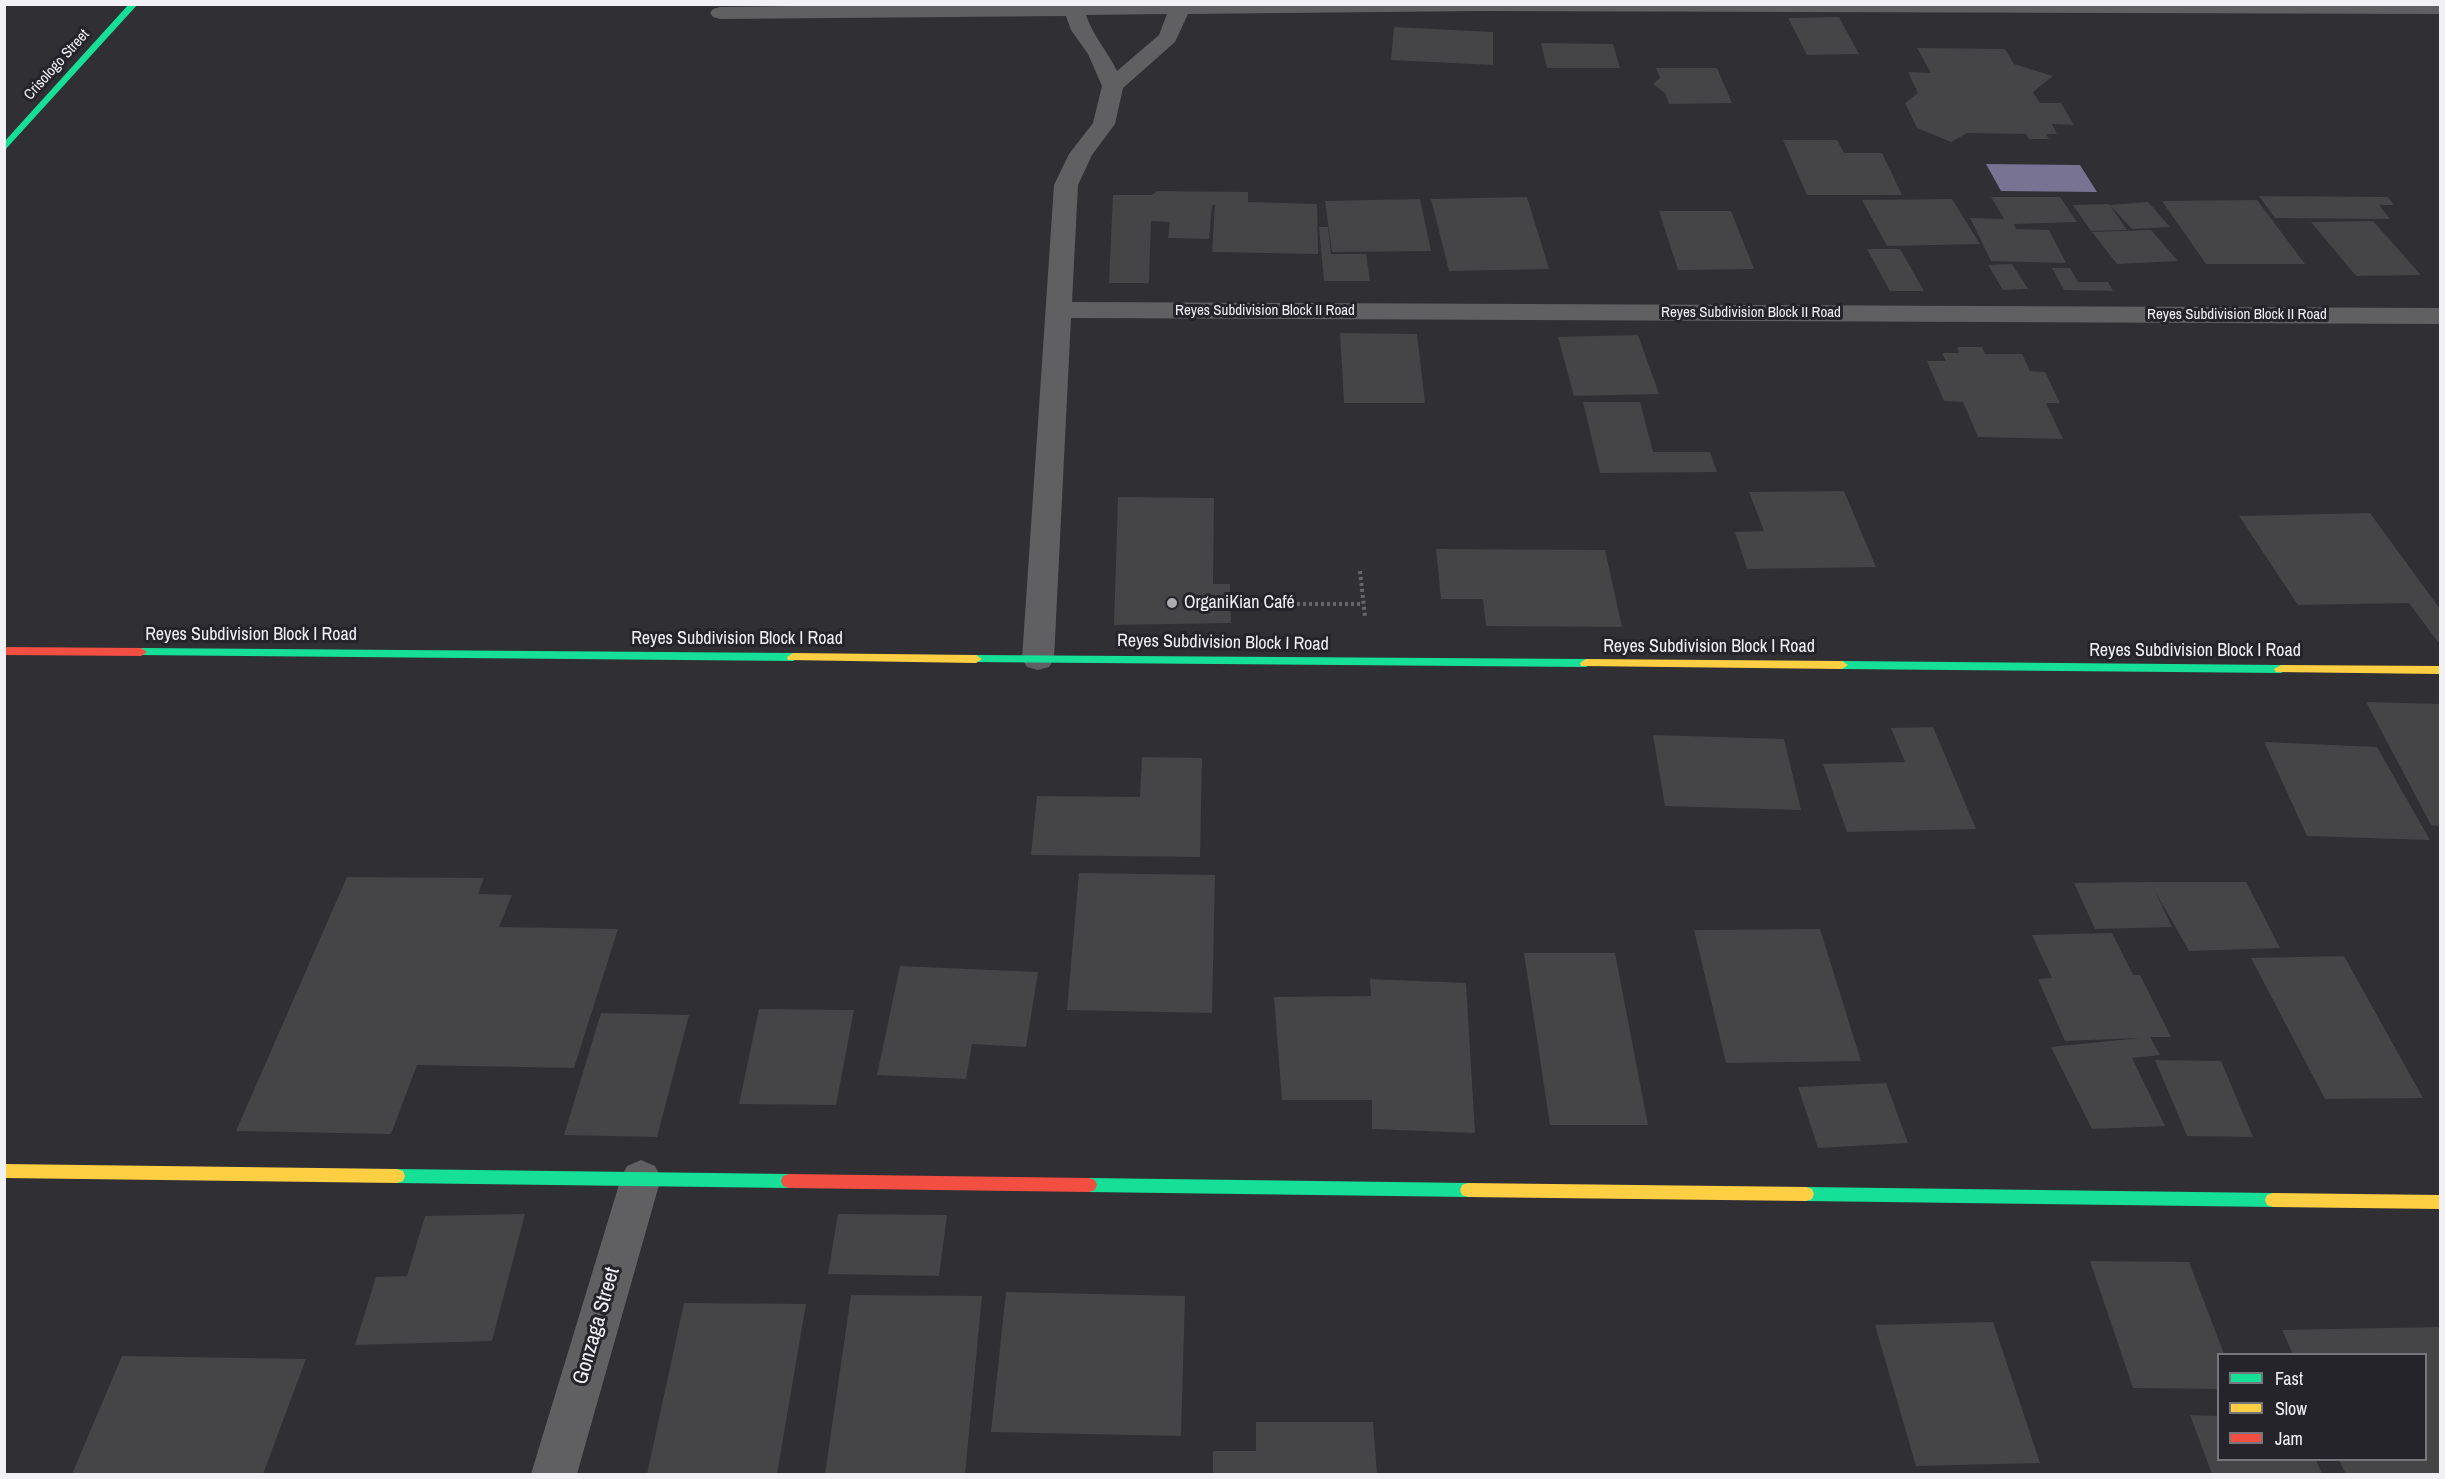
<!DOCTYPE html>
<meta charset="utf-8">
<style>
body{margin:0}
#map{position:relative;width:2445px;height:1479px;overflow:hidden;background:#302f34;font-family:"Archivo Narrow",sans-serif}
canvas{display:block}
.frame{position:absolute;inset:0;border:6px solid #f1f0f5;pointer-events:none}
.legend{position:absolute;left:2217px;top:1353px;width:210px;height:108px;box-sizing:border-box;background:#25242b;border:2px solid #77767c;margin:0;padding:8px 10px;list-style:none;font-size:18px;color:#f1f0f5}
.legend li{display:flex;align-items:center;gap:12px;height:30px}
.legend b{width:30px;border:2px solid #77767c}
</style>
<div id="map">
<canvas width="2445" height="1479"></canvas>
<div class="frame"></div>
<ul class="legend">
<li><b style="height:8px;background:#16e098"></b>Fast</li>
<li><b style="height:8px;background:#ffcf43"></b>Slow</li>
<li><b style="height:8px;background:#f24e42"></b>Jam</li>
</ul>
</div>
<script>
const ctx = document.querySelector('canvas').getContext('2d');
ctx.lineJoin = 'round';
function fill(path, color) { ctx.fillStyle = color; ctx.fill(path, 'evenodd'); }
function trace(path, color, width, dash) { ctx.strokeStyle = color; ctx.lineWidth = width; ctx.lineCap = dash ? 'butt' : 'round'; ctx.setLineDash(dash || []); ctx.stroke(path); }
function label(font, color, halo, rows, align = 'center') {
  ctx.font = font + ' "Archivo Narrow",sans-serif'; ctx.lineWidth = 6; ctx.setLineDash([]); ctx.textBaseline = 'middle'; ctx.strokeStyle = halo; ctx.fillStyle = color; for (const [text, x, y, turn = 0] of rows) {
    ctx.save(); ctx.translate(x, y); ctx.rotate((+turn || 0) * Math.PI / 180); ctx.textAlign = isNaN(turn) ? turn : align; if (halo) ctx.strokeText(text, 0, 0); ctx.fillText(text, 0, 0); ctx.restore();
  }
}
fill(new Path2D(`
 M1986 164 2080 165 2097 192 2001 191Z`), '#787393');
fill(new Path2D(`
 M1839 17 1859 54 1807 55 1788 18Z
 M1394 27 1493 32V65L1391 60Z
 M1541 43 1613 44 1620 68H1547Z
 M1917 48 2005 49 2014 64 2053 76 2033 92 2040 103H2061L2074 125 2052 124 2057 134H2046L2049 139H2029L2026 134 1967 133 1951 142 1917 128 1905 103 1918 93 1908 72 1931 73Z
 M1656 68H1717L1732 103 1669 104 1665 93 1653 84 1660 78Z
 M1783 140H1837L1844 153H1882L1902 195H1807Z
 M1157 191 1248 192V202L1317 204 1318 254 1212 252 1215 205H1212L1209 239 1168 238 1170 222 1151 221 1149 283H1109L1113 195H1152Z
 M2259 196 2388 197 2394 205H2379L2390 219 2275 218Z
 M1527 197 1549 269 1449 271 1431 199Z
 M1991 197H2060L2077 222 2014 224 2016 229 2049 230 2066 263 1991 261 1970 218 2004 219Z
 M1420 199 1431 251 1332 252 1325 201Z
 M1952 199 1980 244 1887 246 1862 200Z
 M2257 200 2305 264H2206L2162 201Z
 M2148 202 2170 227 2132 229 2110 205Z
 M2109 204 2127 230 2091 231 2073 205Z
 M1659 211H1731L1754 269 1678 270Z
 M2373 221 2421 275 2356 276 2311 222Z
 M1319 227H1328L1331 254H1366L1370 281H1324Z
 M2151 230 2178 261 2117 264 2092 232Z
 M1867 249H1900L1924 291H1890Z
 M2012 264 2028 289 2003 290 1988 265Z
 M2052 268H2070L2078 282H2108L2113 291 2064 290Z
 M1340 333 1417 334 1425 403H1344Z
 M1638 335 1659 394 1574 396 1558 337Z
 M1957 347H1982L1985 354H2022L2030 371 2045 372 2060 403H2046L2063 439 1978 437 1963 402 1944 401 1927 361H1946L1942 353H1959Z
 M1583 402H1640L1653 452H1710L1717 472 1600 473Z
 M1844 491 1876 567 1747 569 1735 532 1764 531 1749 492Z
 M1118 497 1214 498 1213 584H1230L1231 623 1114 625Z
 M2370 513 2440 609V642H2438L2409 603 2298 605 2239 516Z
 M1436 549 1605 550 1622 627 1486 626 1483 599H1441Z
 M2366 702 2440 704V826L2431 825Z
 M1933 727 1976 829 1847 832 1823 764 1905 762 1891 728Z
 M1653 735 1784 739 1801 810 1665 806Z
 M2264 742 2377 747 2430 840 2307 836Z
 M1142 757 1202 758 1200 857 1031 855 1037 796 1140 797Z
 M1079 873 1215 875 1212 1013 1067 1010Z
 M347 877 484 878 478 894 512 895 499 927 618 929 574 1068 417 1065 391 1134 236 1131Z
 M2150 882H2246L2280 948 2189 951 2155 891 2172 927 2095 929 2074 883Z
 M1820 929 1861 1061 1726 1063 1694 930Z
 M2112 933 2133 975H2140L2171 1037H2150L2160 1055 2132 1058 2165 1126 2092 1129 2051 1047 2140 1038 2065 1041 2038 979 2052 978 2032 935Z
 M1524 953H1615L1648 1125H1550Z
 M2344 956 2423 1098 2325 1099 2251 958Z
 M900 966 1038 972 1026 1047 972 1044 966 1079 877 1075Z
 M1370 979 1466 983 1475 1133 1372 1129V1100H1282L1274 997 1371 996Z
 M759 1009 854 1010 836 1105 739 1104Z
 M601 1013 689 1015 657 1137 564 1135Z
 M2155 1060 2221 1061 2253 1137 2187 1136Z
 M1886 1083 1908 1143 1818 1148 1798 1087Z
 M525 1214 492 1341 355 1345 376 1277 407 1276 425 1216Z
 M838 1214 947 1215 939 1276 828 1274Z
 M2090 1261 2189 1262 2224 1354H2218V1389L2133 1388Z
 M1006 1292 1185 1296 1181 1436 991 1432Z
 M851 1295 982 1296 965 1474H825Z
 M684 1303 806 1304 777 1474H647Z
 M1993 1322 2040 1463 1916 1466 1875 1325Z
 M2440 1327V1474H2346L2339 1460H2426V1354H2293L2282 1330Z
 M122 1356 306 1359 263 1474H72Z
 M2190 1415 2218 1416V1460H2316L2322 1474H2212Z
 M1256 1422H1373L1377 1474H1213V1451H1256Z`), '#454447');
trace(new Path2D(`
 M1360 571 1365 617
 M1231 604H1363`), '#676669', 4, [3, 3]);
fill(new Path2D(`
 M941 4H2440V14L1480 11 1188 14 1175 42 1123 88 1115 124 1092 155 1078 185 1072 302 2440 308V324L1071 318 1054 659 1049 667 1038 670 1027 667 1022 659 1054 185 1069 154 1093 123 1102 86 1088 54 1071 30 1066 16 720 19 713 17 710 13 713 9 720 7ZM1167 14 1159 35 1117 71C1108 52 1093 36 1086 15Z
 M641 1160 655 1166 661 1178 577 1474H531L621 1178 627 1166Z`), '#605f62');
fill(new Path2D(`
 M129 4H138L4 151V142Z
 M141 648 793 653 799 657 793 661 136 655 135 652Z
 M976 655 1586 659 1592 663 1586 667 971 662 970 659 971 656Z
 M1842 661 2281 665 2288 669 2281 673 1842 669 1836 665Z
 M397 1169 789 1174 795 1176 797 1181 795 1186 789 1188 397 1183 391 1181 389 1176 391 1171Z
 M1089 1178 1468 1183 1474 1185 1476 1190 1474 1195 1468 1197 1089 1192 1083 1190 1081 1185 1083 1180Z
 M1806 1187 2273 1193 2279 1195 2281 1200 2279 1205 2273 1207 1806 1201 1800 1199 1798 1194 1800 1189Z`), '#16e098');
fill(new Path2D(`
 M793 653 976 655 982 659 976 663 788 660 787 657Z
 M1586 659 1842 661 1848 665 1842 669 1581 666 1580 663Z
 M2281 665 2440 666V674L2276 672 2274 669Z
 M4 1164 397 1169 403 1171 405 1176 403 1181 397 1183 4 1178Z
 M1468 1183 1806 1187 1812 1189 1814 1194 1812 1199 1806 1201 1468 1197 1462 1195 1460 1190 1462 1185Z
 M2273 1193 2440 1195V1209L2273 1207 2267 1205 2265 1200 2267 1195Z`), '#ffcf43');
fill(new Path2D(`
 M4 647 141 648 147 652 141 656 4 655Z
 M789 1174 1089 1178 1095 1180 1097 1185 1095 1190 1089 1192 789 1188 783 1186 781 1181 783 1176Z`), '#f24e42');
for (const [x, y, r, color] of [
 [1172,603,6,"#adacb1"]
]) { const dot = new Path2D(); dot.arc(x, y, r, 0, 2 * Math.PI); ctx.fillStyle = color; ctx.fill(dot); trace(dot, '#25242b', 2); }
label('15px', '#f1f0f5', '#25242b', [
 ["Crisologo Street",57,65,-48],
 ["Reyes Subdivision Block II Road",1265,311],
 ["Reyes Subdivision Block II Road",1751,313],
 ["Reyes Subdivision Block II Road",2237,315]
]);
label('18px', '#f1f0f5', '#25242b', [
 ["OrganiKian Café",1184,603]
], 'left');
label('18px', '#f1f0f5', '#25242b', [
 ["Reyes Subdivision Block I Road",251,635],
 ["Reyes Subdivision Block I Road",737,639],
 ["Reyes Subdivision Block I Road",1223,643,1],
 ["Reyes Subdivision Block I Road",1709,647],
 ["Reyes Subdivision Block I Road",2195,651]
]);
label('21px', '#f1f0f5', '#25242b', [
 ["Gonzaga Street",597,1326,-74]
]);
</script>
